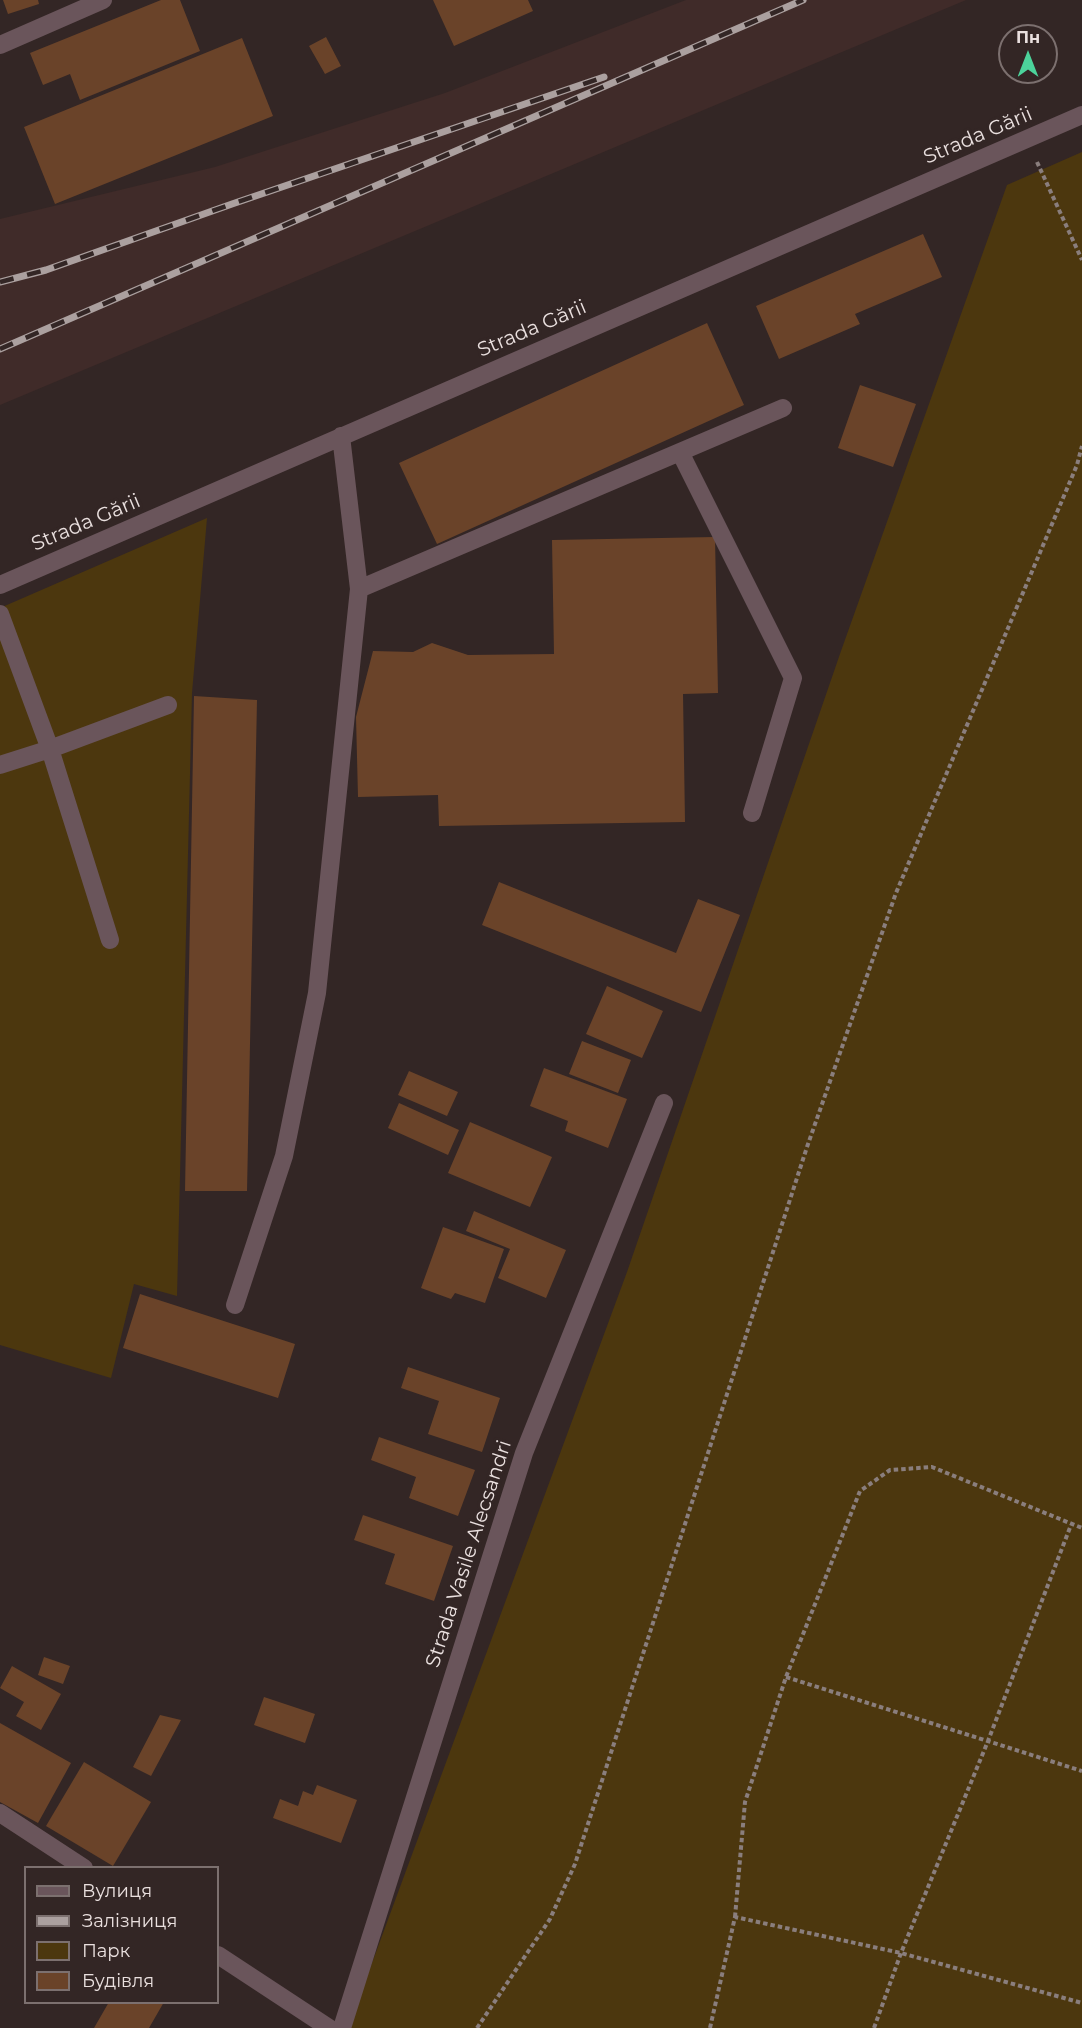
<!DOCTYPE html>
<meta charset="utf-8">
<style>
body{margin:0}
#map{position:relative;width:1082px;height:2028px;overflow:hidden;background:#332625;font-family:Montserrat,sans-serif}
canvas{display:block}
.legend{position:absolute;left:24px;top:1866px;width:195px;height:138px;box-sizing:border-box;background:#332625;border:2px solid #7c706f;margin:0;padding:8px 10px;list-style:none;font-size:18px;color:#eae0df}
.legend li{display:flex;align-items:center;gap:12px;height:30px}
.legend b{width:30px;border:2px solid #7c706f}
.north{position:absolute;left:998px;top:24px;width:60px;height:60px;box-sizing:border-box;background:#332625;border:2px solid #7c706f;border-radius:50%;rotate:0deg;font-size:16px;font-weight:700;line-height:24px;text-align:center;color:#eae0df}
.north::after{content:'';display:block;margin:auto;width:21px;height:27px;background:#4cd39b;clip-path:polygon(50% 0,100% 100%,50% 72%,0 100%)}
</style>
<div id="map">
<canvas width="1082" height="2028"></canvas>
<ul class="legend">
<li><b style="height:8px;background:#6a555b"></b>Вулиця</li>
<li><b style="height:8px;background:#aba09f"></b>Залізниця</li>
<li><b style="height:16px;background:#4c370e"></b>Парк</li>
<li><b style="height:16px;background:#6a4329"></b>Будівля</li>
</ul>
<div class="north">Пн</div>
</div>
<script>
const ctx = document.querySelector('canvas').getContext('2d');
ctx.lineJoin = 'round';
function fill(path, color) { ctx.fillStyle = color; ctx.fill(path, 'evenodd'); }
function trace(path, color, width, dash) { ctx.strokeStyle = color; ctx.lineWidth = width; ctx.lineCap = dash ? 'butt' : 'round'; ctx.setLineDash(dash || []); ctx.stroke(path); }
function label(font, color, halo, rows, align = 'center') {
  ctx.font = font + ' Montserrat,sans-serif'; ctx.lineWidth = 6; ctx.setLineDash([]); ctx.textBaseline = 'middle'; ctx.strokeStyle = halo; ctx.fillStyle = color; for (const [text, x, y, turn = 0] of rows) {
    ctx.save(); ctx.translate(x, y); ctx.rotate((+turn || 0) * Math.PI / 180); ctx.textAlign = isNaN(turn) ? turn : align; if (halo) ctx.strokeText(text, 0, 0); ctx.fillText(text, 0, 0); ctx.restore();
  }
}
fill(new Path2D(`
 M686 0H966L0 405V219L215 167 445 93Z`), '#402b29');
fill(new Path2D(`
 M1082 152V2028H348L627 1272 841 651 1007 185Z
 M207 518 192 693 177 1296 134 1284 111 1378 0 1345V608Z`), '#4c370e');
fill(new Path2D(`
 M3 0H38L39 4 8 14Z
 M161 0H180L200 51 80 100 70 74 43 85 30 53Z
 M433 0H528L533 11 454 46Z
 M326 37 341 66 325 74 309 46Z
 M242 38 273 116 55 204 24 127Z
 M923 234 942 277 855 314 860 324 779 359 756 306Z
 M707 323 744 405 437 544 399 463Z
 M860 385 916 404 893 467 838 448Z
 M715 537 718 693 683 694 685 822 439 826 438 795 358 797 356 717 373 651 413 652 432 643 468 655 554 654 552 540Z
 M194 696 257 700 247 1191H185Z
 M499 882 676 953 698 899 740 915 701 1012 482 925Z
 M607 986 663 1011 642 1058 586 1034Z
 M582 1041 631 1060 618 1093 569 1074Z
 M544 1068 627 1099 608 1148 565 1131 568 1121 530 1106Z
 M409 1071 458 1092 447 1116 398 1095Z
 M399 1103 459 1130 448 1155 388 1128Z
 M470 1122 552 1157 530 1207 448 1173Z
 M474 1211 566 1250 546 1298 498 1278 510 1249 466 1231Z
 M443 1227 504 1249 485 1303 455 1293 451 1299 421 1288Z
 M140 1294 295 1344 278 1398 123 1348Z
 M408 1367 500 1398 482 1452 428 1434 439 1401 401 1388Z
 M379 1437 475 1470 458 1516 409 1498 416 1477 371 1460Z
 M363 1515 453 1546 434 1601 385 1584 395 1554 354 1540Z
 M44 1657 70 1666 63 1684 38 1675Z
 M12 1666 61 1694 41 1730 16 1716 24 1702 0 1688Z
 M264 1697 315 1714 305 1743 254 1725Z
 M160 1715 181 1720 151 1776 133 1767Z
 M0 1723 71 1763 38 1823 0 1802Z
 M84 1762 151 1802 113 1866 46 1826Z
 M317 1785 357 1800 341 1843 273 1818 280 1799 298 1806 303 1791 313 1795Z
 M109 2002H164L149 2028H94Z`), '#6a4329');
trace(new Path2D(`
 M1037 162 1082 260
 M786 1677 1082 1771
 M735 1917 745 1802 786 1677 860 1491 890 1470 932 1467 1082 1528
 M477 2028 550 1919 575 1864 807 1147 896 893 1077 465 1082 446
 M710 2028 735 1917 901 1953 1082 2003
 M874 2028 901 1953 988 1741 1071 1525`), '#8a7e7d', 4, [4.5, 3]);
trace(new Path2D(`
 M0 45 103 0
 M680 452 793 678 752 813
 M0 585 1082 115
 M359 589 783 408
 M0 614 50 749 168 705
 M0 765 50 749 110 940
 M235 1305 284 1156 317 993 359 589 341 436
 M0 1813 84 1868
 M218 1955 329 2028
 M342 2028 524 1453 664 1103`), '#6a555b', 18);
const rail = new Path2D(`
 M0 282 46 270 232 204 604 77
 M0 349 803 0`);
trace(rail, '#aba09f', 7);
trace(rail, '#332625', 4.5, [14]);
label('20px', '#eae0df', '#332625', [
 ["Strada Gării",978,136,-23],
 ["Strada Gării",532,329,-23],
 ["Strada Gării",86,523,-23],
 ["Strada Vasile Alecsandri",469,1554,-72]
]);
</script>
